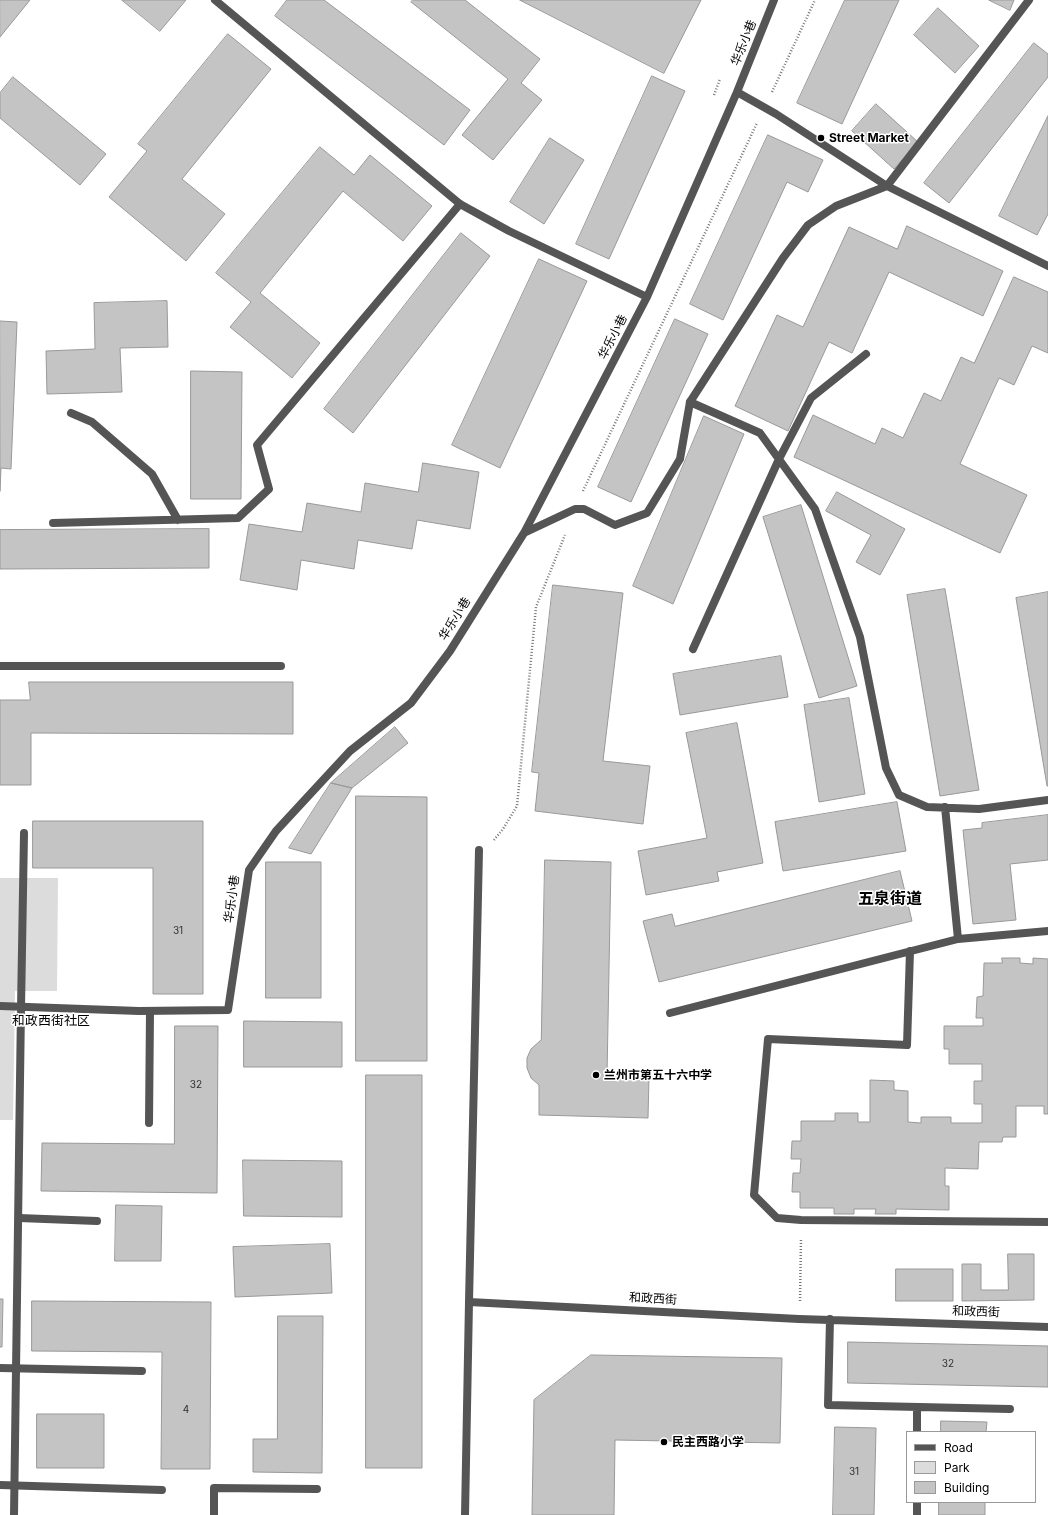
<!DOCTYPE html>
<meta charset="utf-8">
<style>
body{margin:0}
#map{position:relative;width:1048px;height:1515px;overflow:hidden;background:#fff;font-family:Inter,sans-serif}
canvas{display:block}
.legend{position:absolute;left:906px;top:1431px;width:130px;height:72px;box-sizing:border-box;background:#fff;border:1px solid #999;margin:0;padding:5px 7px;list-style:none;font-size:12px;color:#000}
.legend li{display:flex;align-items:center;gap:8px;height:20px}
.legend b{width:20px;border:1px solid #999}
</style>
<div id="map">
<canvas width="1048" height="1515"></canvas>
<ul class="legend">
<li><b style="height:5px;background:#555"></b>Road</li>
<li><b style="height:11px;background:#dcdcdc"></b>Park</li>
<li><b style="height:11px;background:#c4c4c4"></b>Building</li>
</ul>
</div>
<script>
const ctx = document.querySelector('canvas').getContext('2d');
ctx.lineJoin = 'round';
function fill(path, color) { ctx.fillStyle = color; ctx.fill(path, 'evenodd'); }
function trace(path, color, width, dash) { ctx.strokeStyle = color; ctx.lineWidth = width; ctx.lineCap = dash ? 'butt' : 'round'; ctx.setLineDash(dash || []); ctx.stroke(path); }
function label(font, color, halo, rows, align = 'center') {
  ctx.font = font + ' Inter,"Noto Sans SC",sans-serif'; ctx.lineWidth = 3; ctx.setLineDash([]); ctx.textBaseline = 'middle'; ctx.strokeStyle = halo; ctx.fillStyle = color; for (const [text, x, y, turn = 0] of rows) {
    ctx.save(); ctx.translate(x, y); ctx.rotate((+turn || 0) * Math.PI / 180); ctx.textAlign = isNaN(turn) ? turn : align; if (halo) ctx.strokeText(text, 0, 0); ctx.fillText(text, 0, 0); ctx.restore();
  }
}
fill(new Path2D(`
 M0 878H58L57 991H15L13 1120H0Z`), '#dcdcdc');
const building = new Path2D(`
 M0 0H30L0 37Z
 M122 0H186L160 31Z
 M287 0H324L470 110 444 145 275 16Z
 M413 0H465L540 59 521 83 542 100 493 160 462 135 508 79 411 2Z
 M520 0H701L664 73Z
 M845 0H899L842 124 797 103Z
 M989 0H1014L1010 10Z
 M938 8 979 46 955 73 914 35Z
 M228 34 271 69 182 179 225 214 186 261 109 197 147 151 138 144Z
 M1034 43 1048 54V77L949 203 924 183Z
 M652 76 685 91 609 259 576 244Z
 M13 77 106 154 80 185 0 118V93Z
 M876 104 918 142 894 169 852 131Z
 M1048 116V214L1037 235 999 216Z
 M768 135 823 160 808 192 787 182 723 320 690 304Z
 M550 138 584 160 544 224 510 202Z
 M320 147 354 175 370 155 432 206 403 241 343 191 260 293 320 343 292 378 230 327 251 302 216 273Z
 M907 226 1003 271 983 316 889 272 852 353 829 342 788 431 735 406 777 315 803 327 849 227 897 249Z
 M461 233 490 256 353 433 324 409Z
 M539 259 587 281 500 468 452 445Z
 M1014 277 1048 292V353L1032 346 1014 385 999 378 960 464 1027 495 1000 553 794 457 813 415 875 444 882 428 903 438 924 393 941 401 961 357 974 363Z
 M167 301 168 347 120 348 122 392 47 394 46 351 95 349 94 303Z
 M675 319 708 334 631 502 598 487Z
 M0 321 17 322 11 469 1 468 0 491Z
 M191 371 242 372 241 499H191Z
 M704 416 744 434 673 604 633 586Z
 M423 463 479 472 470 529 417 520 412 549 358 540 354 569 301 560 297 590 240 580 249 524 302 532 307 503 361 512 365 483 418 492Z
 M837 492 905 529 880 575 856 562 871 535 826 511Z
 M801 505 857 686 819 698 763 517Z
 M209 529V568L0 569V530Z
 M553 585 623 593 603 761 650 766 643 824 535 811 539 773 532 772Z
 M945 589 979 790 940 796 907 595Z
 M1048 592V786H1047L1016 598Z
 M781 656 788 697 680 715 673 674Z
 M29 682H293V734L31 733V785H0V700H30Z
 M849 698 865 794 819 802 804 705Z
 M737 723 763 863 717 872 719 881 646 895 638 851 707 838 686 733Z
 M395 727 408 743 352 788 331 783Z
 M331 783 352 788 311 854 289 848Z
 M356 796 427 797V1061H356Z
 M897 802 906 851 783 871 775 822Z
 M1048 815V860L1010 864 1016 920 973 924 963 830 982 828V823Z
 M33 821H203V994H153V868H33Z
 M545 860 611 862 607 1076 649 1077 648 1118 539 1115V1085L531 1078 527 1068V1058L531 1049 541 1040Z
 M266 862H321V998H266Z
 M900 871 912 921 659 982 643 921 672 914 675 926Z
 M1002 958H1020V963L1033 964V958L1048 959V1114H1044V1106H1016V1137H1003L1002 1142H979L978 1169 945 1168V1186H949V1210L896 1209V1214H875L876 1209H854V1214H834V1208H800V1192H792L793 1173H800L801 1159H791L792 1141H801V1121H835V1113H858V1122H870V1080L894 1081V1090L908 1091V1122L921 1123V1117H951V1123H982V1104H974V1081H982V1064H949V1049H944V1026H983V1018H976L977 997 983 996 984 963H1002Z
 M244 1021 342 1022V1067H244Z
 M175 1026H218L217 1193 41 1191 42 1143 174 1144Z
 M366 1075H422V1468H366Z
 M243 1160 342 1161V1217L244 1216Z
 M116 1205 162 1206 161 1261H115Z
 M330 1244 332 1293 235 1297 233 1247Z
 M1008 1254H1034V1300L962 1301V1264H981V1290H1008Z
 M896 1269H953V1301H896Z
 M0 1299H3L2 1347H0Z
 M32 1301 211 1302 210 1469H161L162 1352 32 1351Z
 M278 1316H323L322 1473 253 1472V1439H277Z
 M848 1342 1048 1346V1387L848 1383Z
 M591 1355 782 1358 780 1443 615 1440 614 1515H532L534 1400Z
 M37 1414H104V1468H37Z
 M941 1421 987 1422 986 1432H941Z
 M835 1427 876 1428 874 1515H833Z
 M939 1502H985V1515H939Z`);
fill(building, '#c4c4c4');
trace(building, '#999', 1);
trace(new Path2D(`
 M772 92 815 0
 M714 95 720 79
 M583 491 757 123
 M494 840 503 829 517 806 536 607 565 535
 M800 1301 801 1238`), '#777', 2.5, [1, 2]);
trace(new Path2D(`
 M1029 0 887 186 836 206 808 225 783 258 690 402 760 433 815 509 860 637 886 768 899 795 927 807 979 809 1048 800
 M71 413 92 422 152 474 178 520
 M53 523 238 518 269 489 257 445 460 204
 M693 649 779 459 811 398 866 354
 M0 666H281
 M945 807 958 939
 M479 850 469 1302 799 1319 1048 1327
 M910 951 907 1045 768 1039 754 1195 777 1218 801 1220 1048 1222
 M21 1008 24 833
 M670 1013 958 939 1048 931
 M149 1123 150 1011
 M19 1218 97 1221
 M830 1319 828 1405 1010 1409
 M0 1368 142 1371
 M917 1432V1407
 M0 1485 162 1490
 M214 1515V1488L317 1489
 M917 1515V1502`), '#555', 8);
trace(new Path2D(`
 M215 0 460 204 509 231 647 297
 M737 92 776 114 887 186 1048 266
 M524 533 575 509H584L615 525 647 513 680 459 690 402
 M0 1006 139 1011 228 1010 249 870 276 831 350 751 411 703 450 651 524 533 647 297 737 92 774 0
 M14 1515 21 1008
 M465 1515 469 1302`), '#555', 8);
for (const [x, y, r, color] of [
 [821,138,4,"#000"],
 [596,1075,4,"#000"],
 [664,1442,4,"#000"]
]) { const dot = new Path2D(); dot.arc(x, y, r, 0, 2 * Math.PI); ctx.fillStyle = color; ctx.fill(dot); trace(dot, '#fff', 1.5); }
label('10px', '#313131', null, [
 ["31",178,931],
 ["32",196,1085],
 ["32",948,1364],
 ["4",186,1410],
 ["31",854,1472]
]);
label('12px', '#000', '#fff', [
 ["华乐小巷",744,43,-68],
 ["华乐小巷",613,337,-63],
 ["华乐小巷",455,619,-58],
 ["华乐小巷",232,899,-82],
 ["和政西街",653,1299,3],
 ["和政西街",976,1312,2]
]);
label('bold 12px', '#000', '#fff', [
 ["Street Market",829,138],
 ["兰州市第五十六中学",604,1075],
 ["民主西路小学",672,1442]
], 'left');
label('13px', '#000', '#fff', [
 ["和政西街社区",51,1021]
]);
label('bold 16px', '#000', '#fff', [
 ["五泉街道",890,899]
]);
</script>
